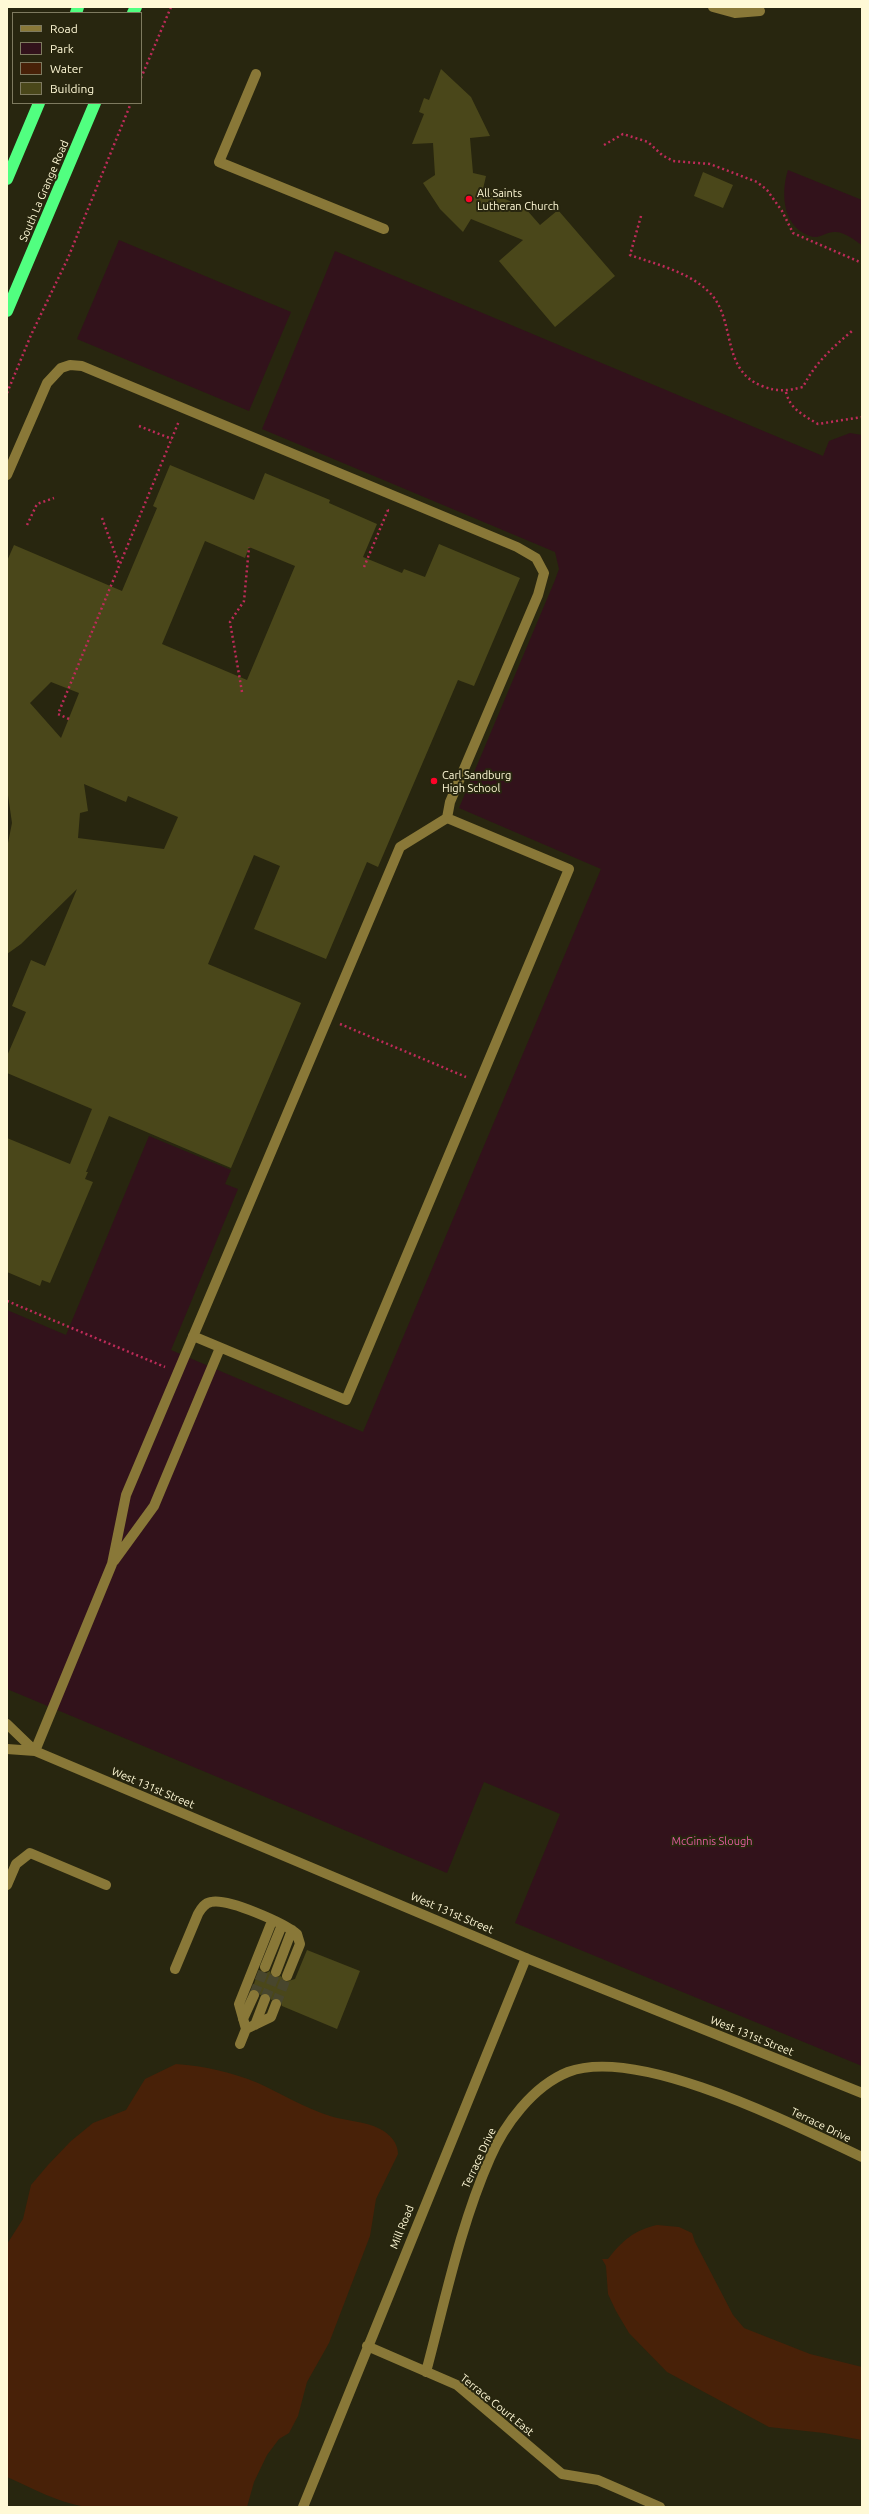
<!DOCTYPE html>
<style>
body{margin:0}
#map{position:relative;width:869px;height:2514px;overflow:hidden;background:#28260f;font-family:Ubuntu,sans-serif}
canvas{display:block}
.frame{position:absolute;inset:0;border:8px solid #fff9d6;pointer-events:none}
.legend{position:absolute;left:12px;top:12px;width:130px;height:92px;box-sizing:border-box;background:#28260f;border:1px solid #7e7a5f;margin:0;padding:5px 7px;list-style:none;font-size:12px;color:#fff9d6}
.legend li{display:flex;align-items:center;gap:8px;height:20px}
.legend b{width:20px;border:1px solid #7e7a5f}
</style>
<div id="map">
<canvas width="869" height="2514"></canvas>
<div class="frame"></div>
<ul class="legend">
<li><b style="height:5px;background:#897838"></b>Road</li>
<li><b style="height:11px;background:#32121b"></b>Park</li>
<li><b style="height:11px;background:#482108"></b>Water</li>
<li><b style="height:11px;background:#4a471a"></b>Building</li>
</ul>
</div>
<script>
const ctx = document.querySelector('canvas').getContext('2d');
ctx.lineJoin = 'round';
function fill(path, color) { ctx.fillStyle = color; ctx.fill(path, 'evenodd'); }
function trace(path, color, width, dash) { ctx.strokeStyle = color; ctx.lineWidth = width; ctx.lineCap = dash ? 'butt' : 'round'; ctx.setLineDash(dash || []); ctx.stroke(path); }
function label(font, color, halo, rows, align = 'center') {
  ctx.font = font + ' Ubuntu,sans-serif'; ctx.lineWidth = 4; ctx.setLineDash([]); ctx.textBaseline = 'middle'; ctx.strokeStyle = halo; ctx.fillStyle = color; for (const [text, x, y, turn = 0] of rows) {
    ctx.save(); ctx.translate(x, y); ctx.rotate((+turn || 0) * Math.PI / 180); ctx.textAlign = isNaN(turn) ? turn : align; if (halo) ctx.strokeText(text, 0, 0); ctx.fillText(text, 0, 0); ctx.restore();
  }
}
fill(new Path2D(`
 M788 170 862 200V245C854 240 844 231 834 232 827 232 820 238 813 237 783 229 780 195 788 170Z
 M119 240 291 312 249 411 77 339Z
 M335 251 823 456 829 441 850 433 862 435V2066L515 1923 560 1814 484 1782 447 1873 7 1689V1310L66 1335 149 1136 231 1170 225 1184 238 1189 171 1350 363 1432 601 869 459 808 555 580 559 569 555 552 262 429Z`), '#32121b');
fill(new Path2D(`
 M176 2064C205 2066 231 2072 258 2083 282 2094 305 2108 330 2116 346 2121 365 2121 380 2129 390 2134 398 2143 398 2154L376 2199 370 2236 329 2343 307 2382 298 2416 289 2433 279 2439 267 2455 254 2482 247 2507H86C57 2502 34 2489 7 2477V2244L23 2219 31 2185 48 2165 71 2141 93 2123 126 2110 145 2079Z
 M657 2225 679 2227 692 2233 695 2242 733 2315 744 2328 810 2354 862 2367V2440L824 2433 769 2427 667 2372 629 2333 616 2311 608 2294 606 2266 602 2259H608C622 2241 634 2230 657 2225Z`), '#482108');
fill(new Path2D(`
 M441 69 471 97 490 136 470 138 473 173 486 176 483 189 525 208 540 225 558 210 615 276 555 327 499 261 523 240 471 219 463 232 440 209 423 183 435 175 433 143 412 144 424 114 419 112 424 98 429 100Z
 M703 172 733 185 723 208 694 196Z
 M170 465 254 500 265 473 330 500 329 503 377 524 363 557 402 573 404 569 425 577 439 544 520 578 474 686 458 680 378 867 367 862 326 959 254 929 280 866 254 855 208 964 301 1003 231 1168 109 1116 86 1172H88L85 1179 93 1182 50 1283 42 1280 40 1286 7 1272V1138L70 1164 92 1109 7 1073V1056L26 1012 12 1006 31 960 45 966 77 889 21 944 7 954V848L12 823 7 788V561L14 545 122 591 157 508 153 506ZM205 541 245 558 249 547 295 566 247 680 162 644ZM51 682 79 693 61 738 30 703ZM84 784 126 802 128 796 178 817 164 849 78 838 80 813 88 811Z
 M307 1950 360 1971 337 2029 282 2006 279 1998 271 2000 268 1993 260 1995 257 1989H252L259 1970 266 1973 270 1971 273 1978 281 1976 285 1982 295 1979Z`), '#4a471a');
trace(new Path2D(`
 M254 1995 265 1967
 M265 1999 276 1972
 M276 2004 287 1976`), '#48462d', 10, [10, 5]);
trace(new Path2D(`
 M141 78 171 7
 M604 145 623 134 648 142 662 155 673 161 710 164 757 182 767 190 782 211 793 233 862 263
 M641 216 630 255C658 265 690 272 711 294 736 322 721 370 762 386 777 392 787 391 803 387 815 363 832 348 852 331
 M786 392C790 409 803 415 818 424L862 417
 M7 393 31 335 68 258 131 103
 M139 426 172 439
 M102 518 119 564
 M27 525 37 504 54 498
 M364 567 388 510 386 509
 M242 692 230 622 244 601 249 547
 M69 719 58 714 179 421
 M340 1024 466 1077
 M7 1301 165 1367`), '#be2b59', 2.5, [2, 3]);
trace(new Path2D(`
 M713 7 735 13 760 11
 M256 74 219 162 384 229
 M7 475 47 383 61 368 70 365 82 366 517 547 536 558 544 573 538 595 450 802 447 818 400 847 126 1495 112 1564 35 1751
 M193 1336 346 1400 569 869 447 818
 M114 1561 154 1506 220 1348
 M7 1724 35 1751
 M7 1749 35 1751 526 1958 862 2093
 M7 1885 16 1864 30 1853 106 1885
 M265 1967 282 1925
 M175 1969 198 1914C201 1909 204 1903 211 1902 228 1898 284 1923 297 1934L300 1944 287 1976
 M276 1972 292 1930
 M243 2019 254 1995
 M255 2025 265 1999
 M246 2029 239 2004 272 1921
 M240 2044 246 2029 271 2017 276 2004
 M367 2346 457 2385 562 2474 598 2480 660 2507
 M426 2372C445 2301 460 2226 490 2158 504 2125 533 2086 568 2072 639 2045 796 2126 862 2157
 M303 2507 526 1958`), '#897838', 10);
trace(new Path2D(`
 M76 13 78 7
 M133 13 136 7
 M7 179 39 103
 M7 311 95 103`), '#51ff80', 12);
for (const [x, y, r, color] of [
 [469,199,4,"#ff0228"],
 [434,781,4,"#ff0228"]
]) { const dot = new Path2D(); dot.arc(x, y, r, 0, 2 * Math.PI); ctx.fillStyle = color; ctx.fill(dot); trace(dot, '#28260f', 1.5); }
label('11px', '#fff9d6', '#28260f', [
 ["South La Grange Road",44,191,-67],
 ["West 131st Street",153,1788,23],
 ["West 131st Street",452,1913,23],
 ["West 131st Street",752,2036,22],
 ["Terrace Drive",821,2125,26],
 ["Terrace Drive",479,2158,-65],
 ["Mill Road",402,2227,-68],
 ["Terrace Court East",497,2405,39]
]);
label('11px', '#fff9d6', '#28260f', [
 ["All Saints",477,193],
 ["Lutheran Church",477,206],
 ["Carl Sandburg",442,775],
 ["High School",442,788]
], 'left');
label('11px', '#e45da1', '#28260f', [
 ["McGinnis Slough",712,1841]
]);
</script>
